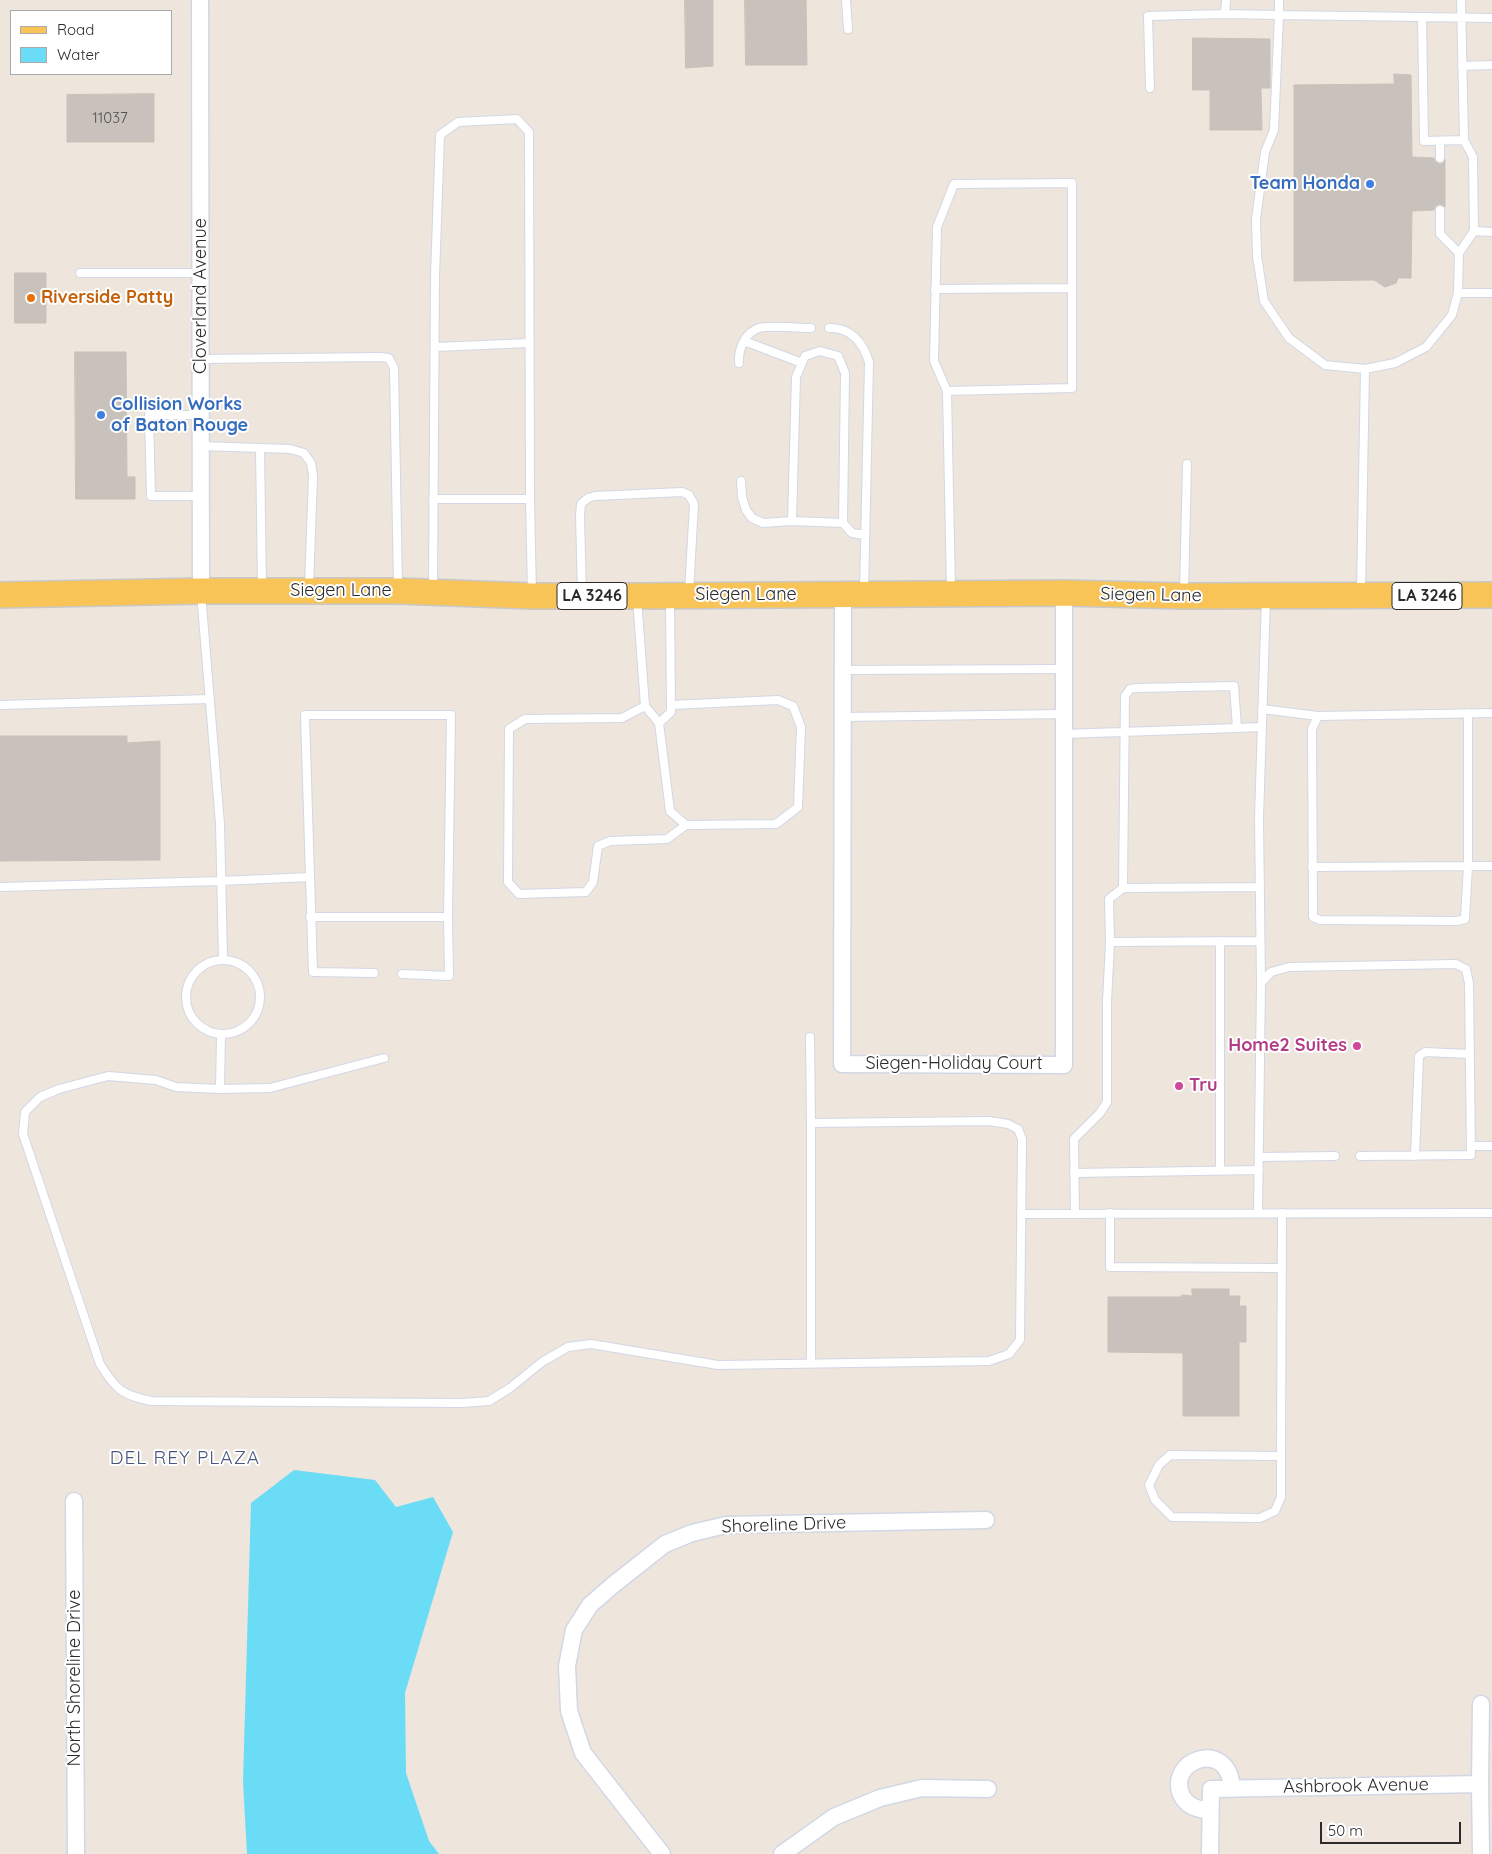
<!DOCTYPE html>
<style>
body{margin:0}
#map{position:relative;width:1492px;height:1854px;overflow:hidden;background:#eee5dd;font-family:Quicksand,sans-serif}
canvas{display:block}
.legend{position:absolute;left:10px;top:10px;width:162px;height:65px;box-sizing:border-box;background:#fff;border:1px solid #aaa;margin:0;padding:6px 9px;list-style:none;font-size:15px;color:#2b2b2b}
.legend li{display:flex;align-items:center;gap:10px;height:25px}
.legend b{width:25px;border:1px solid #aaa}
.scale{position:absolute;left:1320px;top:1822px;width:141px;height:22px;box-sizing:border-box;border:2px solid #2b2b2b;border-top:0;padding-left:6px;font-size:15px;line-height:18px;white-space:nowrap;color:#2b2b2b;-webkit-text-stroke:4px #fff;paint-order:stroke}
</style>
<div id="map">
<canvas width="1492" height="1854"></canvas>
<ul class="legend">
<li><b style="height:6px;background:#f8c458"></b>Road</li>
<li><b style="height:14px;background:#6bdcf5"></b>Water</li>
</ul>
<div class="scale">50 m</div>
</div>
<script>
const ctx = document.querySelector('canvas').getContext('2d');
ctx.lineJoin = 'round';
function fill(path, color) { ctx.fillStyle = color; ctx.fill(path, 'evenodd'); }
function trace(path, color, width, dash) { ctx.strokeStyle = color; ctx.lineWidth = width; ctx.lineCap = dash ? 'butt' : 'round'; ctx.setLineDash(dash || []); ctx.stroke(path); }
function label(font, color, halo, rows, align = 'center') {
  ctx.font = font + ' Quicksand,sans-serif'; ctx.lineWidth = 4; ctx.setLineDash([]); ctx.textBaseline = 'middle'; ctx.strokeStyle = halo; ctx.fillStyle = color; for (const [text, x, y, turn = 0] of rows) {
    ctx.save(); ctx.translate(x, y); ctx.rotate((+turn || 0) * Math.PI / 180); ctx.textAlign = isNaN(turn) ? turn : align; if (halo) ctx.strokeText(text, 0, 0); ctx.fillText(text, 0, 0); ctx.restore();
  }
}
fill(new Path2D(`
 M294 1470 375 1480 396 1507 433 1497 453 1532 405 1693 406 1773 429 1841 439 1854H247L243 1782 251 1503Z`), '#6bdcf5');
const building = new Path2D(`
 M685 0H713V66L686 68Z
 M745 0H806L807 65H746Z
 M1193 38 1270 39V88H1261L1262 130H1210V90H1193Z
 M1394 74 1411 75 1412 157 1434 158 1435 161 1440 164 1443 163 1445 159V207L1440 204 1435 207 1434 210 1412 211 1411 278H1398L1396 283 1385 287 1374 280 1294 281V85L1394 84Z
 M154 94V142H67V95Z
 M15 273H46V323H15Z
 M75 352H126L127 477H135V499H76Z
 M0 736H127V743L160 741V860L0 861Z
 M1192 1289H1229V1296H1240L1239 1306H1246V1342H1239V1416H1183V1353L1108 1352V1297H1181L1182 1295 1192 1296Z`);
fill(building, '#c9c2bc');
trace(building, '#c9c1b6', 1);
const service = new Path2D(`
 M846 0 848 29
 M1226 0 1225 14 1279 15V0
 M1422 17 1424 141 1464 140 1461 0
 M1462 66 1492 65
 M1150 88 1148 16 1225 14
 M1440 141V158
 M1440 210V234L1459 253
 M1474 231 1492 232
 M80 273H201
 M935 289 1072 288
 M1458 293 1459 253 1474 231 1473 157 1464 140
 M829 328C851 327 863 343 869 362L864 592
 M744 341 802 363
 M435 347 529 343
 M202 359 380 357 389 358 394 368 398 587
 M739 363C738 350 745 332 759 328 771 325 798 328 811 328
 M1365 369 1395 363 1426 347 1452 315 1458 293H1492
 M947 391 1072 388V183L954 184 937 227 934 361 947 391 951 590
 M201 415H149L151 496H202
 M202 446 290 449 304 453 311 463 313 476 309 587
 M260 448 262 587
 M741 481 742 497 746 510 752 518 763 523 792 521 843 523 852 533 865 535
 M433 499H530
 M792 521 796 377 805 356 820 351 838 356 845 373 843 523
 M433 588 435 276 440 135 458 122 517 119 529 132 530 499 532 594
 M1184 592 1187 464
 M1361 592 1365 369 1325 365 1289 338 1264 301 1257 256 1256 219 1265 152 1274 130 1279 15 1492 18
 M201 593 220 824 223 959
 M582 594 580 516 581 504 588 498 595 496 682 492 689 495 694 504 689 592
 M637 598 645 706 659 723 671 712 670 598
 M843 670 1064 669
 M0 705 210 699
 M645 706 622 718 525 719 509 729 508 882 519 894 586 892 593 882 598 846 610 841 667 839 686 825
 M1262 709 1318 716
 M1492 713 1318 716 1312 729 1313 917 1320 920 1457 921 1465 919 1468 866H1492
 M842 717 1064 714
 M659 723 670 811 686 825 776 824 798 807 801 727 793 706 778 700 671 705
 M1064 734 1237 728
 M1312 867 1468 866V713
 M310 877 305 715H451L448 917 449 976 402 974
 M0 887 221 881 310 877 313 972 374 973
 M1260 887 1123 888 1125 696 1130 689 1137 688 1234 686 1237 728 1261 727
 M310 917H448
 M1220 941V1170
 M1110 942 1109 899 1123 888
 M186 997a37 37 0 1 1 74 0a37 37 0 1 1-74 0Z
 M1261 984 1259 818 1266 598
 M221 1035 220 1089 176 1087 156 1080 108 1076 59 1089 40 1097 25 1112 23 1134 100 1364C116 1390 122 1395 151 1401L462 1403 489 1401 510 1388 542 1362 568 1347 591 1344 718 1365 989 1361 1009 1354 1020 1340 1022 1139 1018 1129 1008 1124 989 1121 811 1123V1364
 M810 1037 811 1123
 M220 1089 270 1088 384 1058
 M1471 1146H1492
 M1415 1156 1419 1056 1425 1052 1470 1054
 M1259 1157 1335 1156
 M1074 1173 1259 1170
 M1075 1213 1074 1139 1100 1113 1107 1102V1002L1110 942 1260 941
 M1110 1213V1267L1281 1268
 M1258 1213 1261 983 1271 972 1289 967 1456 964 1466 969 1469 983 1471 1155 1360 1156
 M1021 1214 1492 1213
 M1281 1456 1170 1455 1159 1465 1149 1485 1155 1500 1172 1517 1260 1518 1275 1511 1281 1497V1456L1282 1213`);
const minor = new Path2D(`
 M200 0 201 591
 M843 594 842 1064 1064 1065V593
 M74 1501 76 1854
 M1210 1810C1199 1810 1189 1807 1183 1798 1162 1762 1229 1735 1232 1789
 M662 1854 583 1753 569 1711 567 1666 574 1630 590 1605 613 1585 665 1544 692 1533 726 1525 986 1520
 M782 1854 834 1817 880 1798 922 1788 988 1789
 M1210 1854 1211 1789 1480 1784
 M1481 1854 1480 1784 1481 1704`);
const primary = new Path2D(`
 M0 595 201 591H398L532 596H637L1064 593 1184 596 1492 595`);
trace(service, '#d2d7e5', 10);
trace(minor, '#d2d7e5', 19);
trace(primary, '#c8c8c8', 28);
trace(service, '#fff', 8);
trace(minor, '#fff', 16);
trace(primary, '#f8c458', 25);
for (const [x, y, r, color] of [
 [1370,184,5,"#3f7fe0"],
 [31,298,5,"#e8710a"],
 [101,415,5,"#3f7fe0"],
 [1357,1046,5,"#d1479c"],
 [1179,1086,5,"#d1479c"]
]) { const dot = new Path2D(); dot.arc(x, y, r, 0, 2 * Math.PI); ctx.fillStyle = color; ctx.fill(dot); trace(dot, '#fff', 2); }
label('15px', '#52514f', null, [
 ["11037",110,118]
]);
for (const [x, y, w] of [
 [592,596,70],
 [1427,596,70]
]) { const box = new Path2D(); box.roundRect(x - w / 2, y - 13.5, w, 27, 4); ctx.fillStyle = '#fff'; ctx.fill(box); trace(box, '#2b2b2b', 1); }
label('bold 16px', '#2b2b2b', null, [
 ["LA 3246",592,596],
 ["LA 3246",1427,596]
]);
label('bold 18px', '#366cbe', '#fff', [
 ["Team Honda",1360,184],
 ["Collision Works",111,405,"left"],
 ["of Baton Rouge",111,426,"left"]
], 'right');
label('18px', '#2b2b2b', '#fff', [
 ["Cloverland Avenue",201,296,-90],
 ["Siegen Lane",341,591],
 ["Siegen Lane",746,595],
 ["Siegen Lane",1151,595,1],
 ["Siegen-Holiday Court",954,1064],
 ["Shoreline Drive",784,1525,-2],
 ["North Shoreline Drive",75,1678,-90],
 ["Ashbrook Avenue",1356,1786,-1]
]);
label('bold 18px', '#c56008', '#fff', [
 ["Riverside Patty",41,298]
], 'left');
label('bold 18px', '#b23c85', '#fff', [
 ["Home2 Suites",1347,1046],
 ["Tru",1189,1086,"left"]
], 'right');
ctx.letterSpacing = '1px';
label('19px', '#49577e', '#fff', [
 ["DEL REY PLAZA",185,1458]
]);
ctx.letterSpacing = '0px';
</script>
